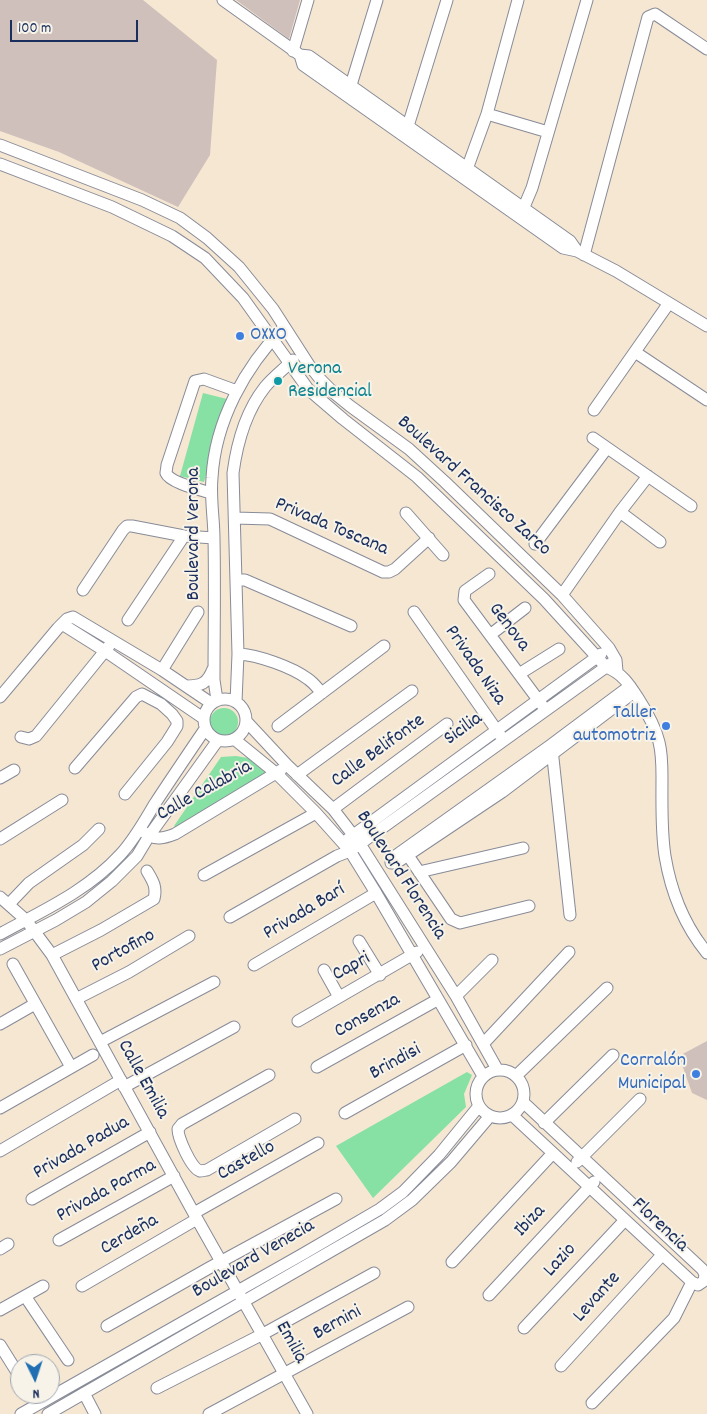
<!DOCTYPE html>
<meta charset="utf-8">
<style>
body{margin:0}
#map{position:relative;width:707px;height:1414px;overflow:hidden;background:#f5e7d2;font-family:Dekko,sans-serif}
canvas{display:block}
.north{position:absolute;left:10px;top:1354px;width:50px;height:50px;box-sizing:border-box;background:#f7f3e8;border:1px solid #9fa5b1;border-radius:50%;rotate:176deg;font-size:14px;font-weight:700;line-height:20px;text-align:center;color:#1b2f5e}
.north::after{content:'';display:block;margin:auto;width:18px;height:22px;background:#1f6fb2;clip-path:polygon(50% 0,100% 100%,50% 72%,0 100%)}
.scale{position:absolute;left:10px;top:20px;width:128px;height:22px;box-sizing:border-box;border:2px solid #1b2f5e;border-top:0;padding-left:6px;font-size:15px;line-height:18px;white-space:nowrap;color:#1b2f5e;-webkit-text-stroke:4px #f7f3e8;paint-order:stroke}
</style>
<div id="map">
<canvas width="707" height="1414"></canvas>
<div class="north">N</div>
<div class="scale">100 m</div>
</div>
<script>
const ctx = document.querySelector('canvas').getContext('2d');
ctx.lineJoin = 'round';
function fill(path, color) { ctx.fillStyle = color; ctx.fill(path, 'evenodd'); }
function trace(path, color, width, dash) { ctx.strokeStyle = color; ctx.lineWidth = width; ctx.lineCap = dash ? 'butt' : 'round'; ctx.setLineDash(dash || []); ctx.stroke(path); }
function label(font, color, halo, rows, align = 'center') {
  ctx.font = font + ' Dekko,sans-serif'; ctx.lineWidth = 4; ctx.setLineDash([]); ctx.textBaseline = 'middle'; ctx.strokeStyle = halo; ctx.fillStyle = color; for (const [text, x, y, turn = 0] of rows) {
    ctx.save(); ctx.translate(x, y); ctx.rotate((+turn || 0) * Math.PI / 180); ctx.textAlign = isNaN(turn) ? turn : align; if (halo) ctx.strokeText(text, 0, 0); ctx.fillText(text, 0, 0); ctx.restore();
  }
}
fill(new Path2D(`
 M0 0H143L217 60 210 155 178 207 59 152 0 131Z
 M236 0H300L289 39Z
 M707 1041V1100L692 1093 679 1056Z`), '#cfc0bb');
fill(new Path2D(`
 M203 393 227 399 204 482 180 476Z
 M210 722a14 14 0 1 1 28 0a14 14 0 1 1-28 0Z
 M236 756 248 758 269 776 179 831 174 826 221 757Z
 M467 1072 472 1075 464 1094 466 1107 373 1198 336 1146Z`), '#87e0a4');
const minor = new Path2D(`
 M223 0 300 55 303 65 563 248 577 251 616 271 707 326
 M293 51 308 0
 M300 55 309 56 570 241 577 251
 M351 85 377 0
 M487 114 548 132
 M404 131 408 126 447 0
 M0 145 142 200 180 218 207 238 239 267 273 309 309 365 321 380 334 393 350 406 409 449 445 482 562 595 609 648 616 660 617 671
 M0 164 112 207 172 236 205 258 243 298 308 389 343 419 417 477 544 599 606 667C622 673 629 684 638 698 647 712 655 726 659 742 662 754 662 765 662 777 662 803 661 830 665 856 671 892 684 925 707 953
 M467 169 487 114 518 0
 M521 214 532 188 587 0
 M584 255 648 17 655 14 707 49
 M635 352 707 400
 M594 410 669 303
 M593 438 691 506
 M211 493C202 490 170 483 166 473 166 472 167 467 167 465L195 381 204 379 237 391
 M620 512 660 542
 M406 513 443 555
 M235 518 270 519 383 572H389L395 569 429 538
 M535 544 607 448
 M489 574 465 591 464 600 542 705
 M237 580H245L351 626
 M83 590 123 530 127 526H132L184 536 214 538
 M562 595 620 512 648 476
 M414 612 500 735
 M128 620 184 536
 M62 624 105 651 203 718
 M490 635 525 608
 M238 654C258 655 292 667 308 679 314 683 318 689 322 693
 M162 670 198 612
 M519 674 559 649
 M186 686C201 686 207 684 213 669
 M630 686 551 745 391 859V863H396L502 792 634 692
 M0 697 58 628 67 619 73 617 162 670 211 703
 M204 720a21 21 0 1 1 42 0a21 21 0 1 1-42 0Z
 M217 700 214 680C214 633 215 586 214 539 214 519 210 498 212 478 215 421 245 367 284 327
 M236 702 238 654 233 473C237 443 246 411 265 387 273 377 284 369 293 360
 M246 721 287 765 333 809 360 844 456 996 497 1069
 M278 726 384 646
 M21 737 29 739 36 736 109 646
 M234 739 277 774 316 813 350 851 376 893 483 1076
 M552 749 570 915
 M75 768 136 697 142 694 161 704 172 714 177 721V726L167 742 125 794
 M297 775 412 691
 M0 778 14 770
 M333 809 447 724
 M145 833C154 841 165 838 175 834L281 770
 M0 839 62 800
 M348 839 601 654
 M405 851 451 919 460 923 529 906
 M419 872 523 848
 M204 875 316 813
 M0 897 26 920 52 955 197 1219 307 1414
 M9 904 29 883 83 845 99 829
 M230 917 337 856 350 851 613 662
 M0 934C42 911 87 891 120 855 134 840 144 822 154 805 171 779 188 754 205 729
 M359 941 380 975
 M0 949 56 920 86 902 112 881 137 856 149 836 218 740
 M52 955 101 930 154 899C157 887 153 881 147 871
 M13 964 71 1067
 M254 965 376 893
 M324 970 339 997
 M456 996 492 960
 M76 999 129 972 189 936
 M298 1021 417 952
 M0 1024 35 1004
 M100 1042 214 982
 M483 1044 569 952
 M317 1067 437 1000
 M476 1094a24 24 0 1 1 48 0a24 24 0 1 1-48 0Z
 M269 1075 182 1124 178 1129C178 1138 191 1168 200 1171 202 1171 205 1170 207 1170L295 1119
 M517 1075 607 988
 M124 1087 234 1027
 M0 1108 93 1055
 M345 1113 466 1045
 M512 1115 692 1282 698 1285 704 1281 705 1274 702 1269 523 1102
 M544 1123 613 1055
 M0 1151 121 1080
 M577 1162 640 1099
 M32 1199 150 1132
 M194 1213 318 1143
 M59 1240 174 1176
 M0 1249 8 1244
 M452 1262 553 1153
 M82 1286 197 1219
 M489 1295 594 1182
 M25 1296 68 1360
 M0 1310 43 1286
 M107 1326 209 1268 336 1199
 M524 1328 625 1220
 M0 1345 20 1377
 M561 1366 662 1255
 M157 1388 263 1334 374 1273
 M84 1393 95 1414
 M592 1403 674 1318 692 1282
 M21 1414 303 1254 380 1209 403 1192 439 1155 479 1106
 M48 1414 385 1220 412 1200 451 1162 490 1116
 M209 1414 408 1307`);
trace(minor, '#888b98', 13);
trace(minor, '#fff', 11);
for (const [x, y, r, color] of [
 [240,336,5,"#3f7fe0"],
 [278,381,5,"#0f9aa8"],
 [666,726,5,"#3f7fe0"],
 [696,1074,5,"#3f7fe0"]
]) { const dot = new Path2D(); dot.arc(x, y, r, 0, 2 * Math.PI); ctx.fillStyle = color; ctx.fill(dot); trace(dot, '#f7f3e8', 2); }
label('20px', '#366cbe', '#f7f3e8', [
 ["OXXO",250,336,"left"],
 ["Taller",656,714],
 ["automotriz",656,737],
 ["Corralón",686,1062],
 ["Municipal",686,1085]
], 'right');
label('20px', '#0d838f', '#f7f3e8', [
 ["Verona",288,370],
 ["Residencial",288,393]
], 'left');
label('20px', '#1b2f5e', '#f7f3e8', [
 ["Boulevard Francisco Zarco",473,487,42],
 ["Privada Toscana",331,528,23],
 ["Boulevard Verona",195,534,-90],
 ["Genova",508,628,53],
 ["Privada Niza",474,666,55],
 ["Sicilia",464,730,-36],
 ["Calle Belifonte",379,752,-36],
 ["Calle Calabria",205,792,-29],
 ["Boulevard Florencia",400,876,57],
 ["Privada Barí",305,913,-31],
 ["Portofino",124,952,-29],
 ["Capri",352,968,-29],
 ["Consenza",368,1017,-29],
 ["Brindisi",396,1063,-29],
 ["Calle Emilia",142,1080,61],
 ["Privada Padua",82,1149,-30],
 ["Castello",247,1162,-29],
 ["Privada Parma",107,1192,-29],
 ["Ibiza",531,1222,-47],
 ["Florencia",659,1226,43],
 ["Cerdeña",130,1236,-30],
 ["Boulevard Venecia",254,1260,-30],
 ["Lazio",561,1261,-47],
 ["Levante",598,1298,-48],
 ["Bernini",338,1324,-29],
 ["Emilia",290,1343,61]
]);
</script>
